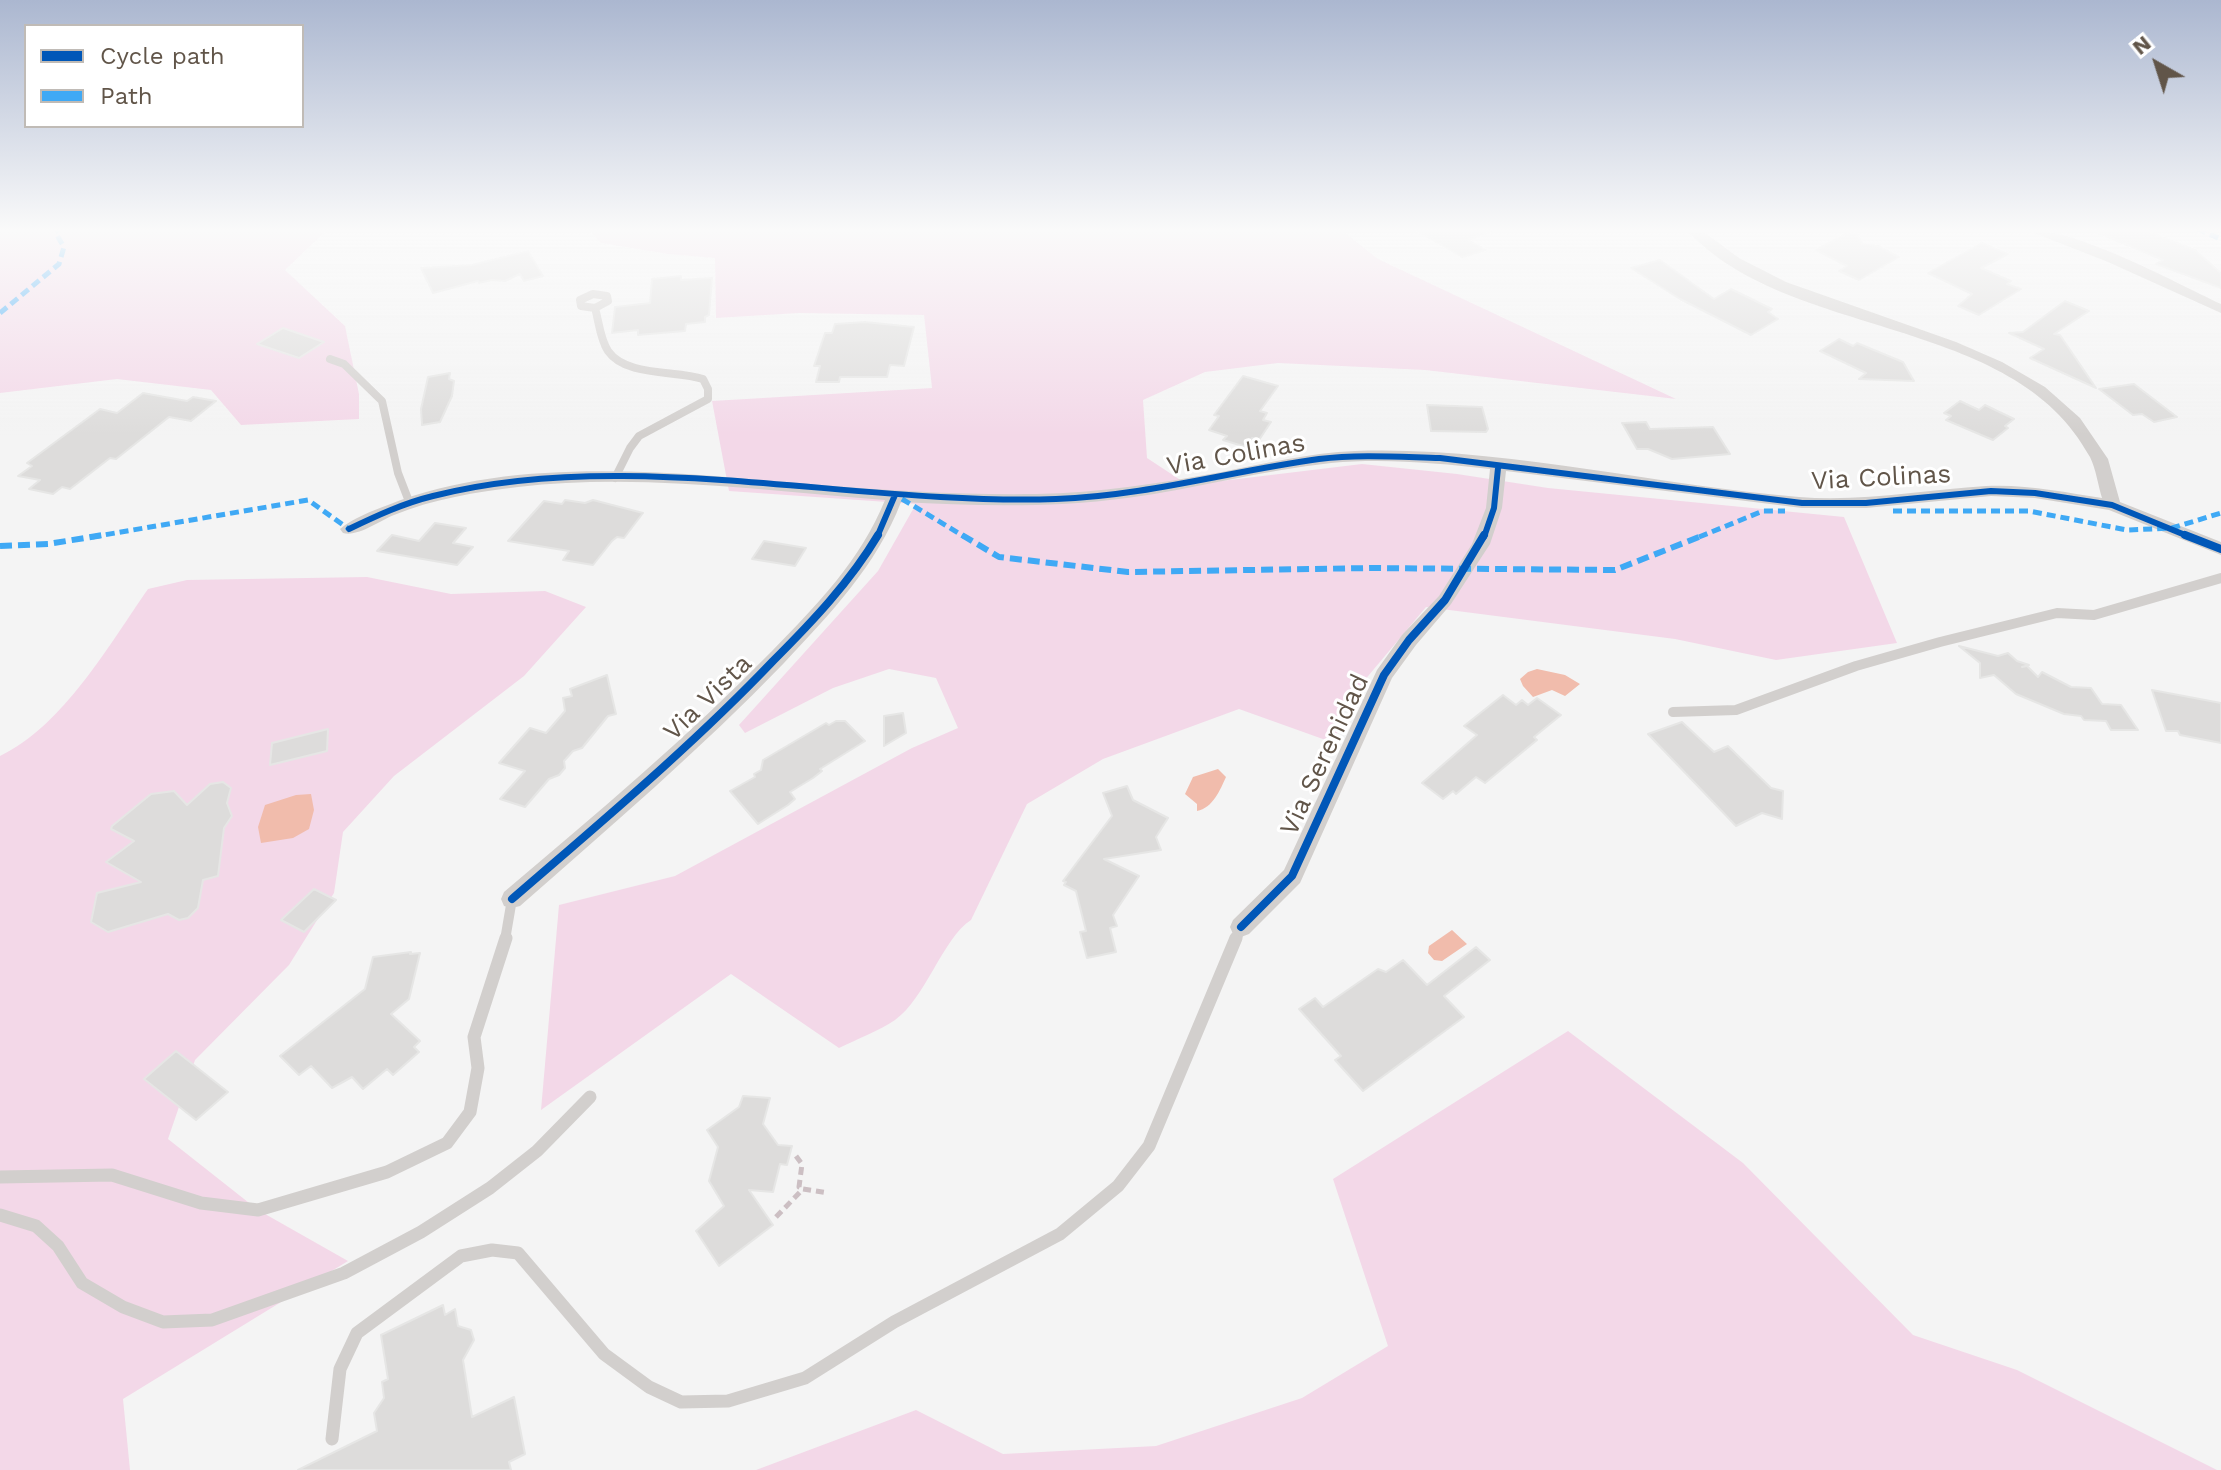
<!DOCTYPE html>
<style>
body{margin:0}
#map{position:relative;width:2221px;height:1470px;overflow:hidden;background:#f4f4f4;font-family:"Work Sans",sans-serif}
canvas{display:block}
.legend{position:absolute;left:24px;top:24px;width:280px;height:104px;box-sizing:border-box;background:#fff;border:2px solid #c0bbb6;margin:0;padding:10px 14px;list-style:none;font-size:24px;color:#615549}
.legend li{display:flex;align-items:center;gap:16px;height:40px}
.legend b{width:40px;border:2px solid #c0bbb6}
.north{position:absolute;left:2117px;top:24px;width:80px;height:80px;-webkit-text-stroke:6px #fff;paint-order:stroke;rotate:321deg;font-size:22px;font-weight:700;line-height:32px;text-align:center;color:#615549}
.north::after{content:'';display:block;margin:auto;width:28px;height:36px;background:#615549;clip-path:polygon(50% 0,100% 100%,50% 72%,0 100%)}
</style>
<div id="map">
<canvas width="2221" height="1470"></canvas>
<ul class="legend">
<li><b style="height:10px;background:#0057b8"></b>Cycle path</li>
<li><b style="height:10px;background:#3fa9f5"></b>Path</li>
</ul>
<div class="north">N</div>
</div>
<script>
const ctx = document.querySelector('canvas').getContext('2d');
ctx.lineJoin = 'round';
function fill(path, color) { ctx.fillStyle = color; ctx.fill(path, 'evenodd'); }
function trace(path, color, width, dash) { ctx.strokeStyle = color; ctx.lineWidth = width; ctx.lineCap = dash ? 'butt' : 'round'; ctx.setLineDash(dash || []); ctx.stroke(path); }
function label(font, color, halo, rows, align = 'center') {
  ctx.font = font + ' "Work Sans",sans-serif'; ctx.lineWidth = 6; ctx.setLineDash([]); ctx.textBaseline = 'middle'; ctx.strokeStyle = halo; ctx.fillStyle = color; for (const [text, x, y, turn = 0] of rows) {
    ctx.save(); ctx.translate(x, y); ctx.rotate((+turn || 0) * Math.PI / 180); ctx.textAlign = isNaN(turn) ? turn : align; if (halo) ctx.strokeText(text, 0, 0); ctx.fillText(text, 0, 0); ctx.restore();
  }
}
fill(new Path2D(`
 M0 229H328L285 270 345 326 359 394V419L241 425 211 390 117 379 0 393Z
 M588 229H1340L1378 259 1676 399 1425 370 1278 363 1205 372 1143 400 1147 458 1188 485 1362 464 1457 474 1548 488 1844 517 1897 643 1776 660 1675 639 1426 607 1348 700 1334 743 1239 709 1103 759 1027 804 971 920C943 938 925 999 895 1020 879 1031 857 1039 839 1048L731 974 541 1110 559 905 675 876 912 748 958 728 936 678 889 669 833 688 745 733 739 725 878 571 916 504 729 491 712 401 932 388 924 315 799 313 716 318 715 258 668 254 601 243Z
 M367 577 451 594 545 591 586 607 524 676 394 776 343 832 334 893 289 965 195 1060 168 1139 258 1210 348 1261 123 1399 130 1470H0V756C63 726 109 645 148 589L187 580Z
 M1568 1031 1743 1163 1913 1335 2017 1370 2217 1470H756L916 1410 1003 1454 1156 1446 1302 1398 1388 1346 1333 1179Z`), '#f3d8e8');
fill(new Path2D(`
 M1537 669 1565 675 1580 684 1565 696 1552 690 1533 697 1523 686 1520 679 1528 672Z
 M1218 769 1226 777C1220 790 1213 808 1197 811V804L1185 794 1193 777Z
 M311 794 314 810 309 829 293 838 261 843 258 827 265 805 296 795Z
 M1452 930 1467 944 1442 961 1434 960 1428 953 1429 946Z`), '#f1bcac');
const building = new Path2D(`
 M1414 229H1491V231L1468 240 1486 250 1462 257Z
 M2089 229H2141L2195 250 2221 273V288L2156 264 2163 260Z
 M1848 233 1857 234 1862 244 1878 246 1899 257 1859 280 1839 271 1847 266 1816 250Z
 M1982 243 2008 254 1981 268 2011 281 2007 284 2021 289 1979 315 1958 306 1972 294 1928 273Z
 M528 251 543 276 524 281 520 274 505 281 492 280 479 283 478 281 433 293 421 268 472 265Z
 M1660 260 1714 299 1731 289 1772 309 1768 312 1778 319 1751 335 1680 299 1631 268Z
 M681 276V280L712 278 709 315 705 317V322L686 324 685 331 638 335V330L612 333 615 307 650 303 652 279Z
 M2065 301 2089 311 2054 334 2060 335 2096 388 2030 358 2044 349 2009 333 2023 332Z
 M865 322 914 327 904 366 890 365 887 377H840L839 382H816L820 366H814L825 333H832L835 324Z
 M283 328 324 342 299 358 257 344Z
 M1839 339 1853 346 1857 343 1903 362 1914 381 1859 379 1866 373 1820 351Z
 M450 373 449 379 454 381 452 396 440 422 422 425 421 409 428 377Z
 M1243 376 1278 386 1260 411 1267 413 1263 420 1271 422 1259 440 1252 438 1246 447 1223 440 1227 436 1209 430 1219 416 1214 415Z
 M2134 384 2177 417 2154 422 2142 414 2133 415 2099 389Z
 M143 393 187 401 193 397 216 401 191 421 169 417 116 459 110 458 70 489 62 487 53 494 29 489 40 480 18 476 32 466 27 463 100 409 117 413Z
 M1960 401 1979 410 1985 405 2014 419 2005 426 2008 428 1993 440 1946 420 1951 416 1944 413Z
 M1427 405 1482 407 1488 429 1486 432 1431 431Z
 M1646 422 1650 429 1713 427 1730 454 1672 459 1648 449H1637L1622 423Z
 M565 500 585 503 593 500 643 513 624 538 617 537 612 541 593 565 563 560 569 551 508 541 544 501 562 504Z
 M435 523 466 528 453 543 473 547 457 565 377 551 392 535 419 541Z
 M764 541 806 548 795 566 752 559Z
 M1959 646 1998 656 2008 653 2017 661 2029 665 2022 667 2027 666 2038 677 2042 672 2071 687 2091 688 2102 704 2121 705 2138 730H2111L2106 721 2084 720 2081 716 2064 714 2016 694 1994 675 1980 678V663Z
 M607 675 616 714 608 716 582 748 573 751 564 761 565 768 559 775 549 779 525 807 500 799 525 771 499 763 530 728 546 733 565 711 563 698 572 696 570 689Z
 M2152 690 2221 703V743L2180 735 2178 731H2166Z
 M1503 695 1516 705 1522 700 1528 705 1537 698 1561 715 1534 737 1537 740 1485 783 1476 777 1456 794 1453 791 1443 799 1422 783 1477 735 1464 726Z
 M903 713 906 733 884 746V716Z
 M836 721H845L865 741 820 769 822 771 813 778 790 792 795 799 788 805 758 824 730 791 755 777 754 774 761 770 763 760 826 723 829 725Z
 M1682 722 1714 752 1728 746 1771 788 1783 791 1782 819 1762 813 1736 826 1648 734Z
 M328 729 327 751 270 765 272 743Z
 M223 782 231 788 227 803 232 816 224 828 218 876 203 880 198 908 188 918 179 920 168 914 108 932 91 922 97 893 141 882 106 862 134 841 111 829 112 826 151 794 174 791 187 805 210 784Z
 M1127 786 1133 800 1168 818 1156 837 1161 850 1104 859 1139 876 1113 915 1117 926 1110 928 1116 952 1087 958 1080 932 1086 931 1076 891 1064 885 1066 882 1063 881 1112 816 1103 793Z
 M314 889 336 900 304 932 281 920Z
 M1476 947 1490 960 1444 996 1464 1017 1363 1091 1335 1060 1341 1056 1299 1009 1315 998 1323 1007 1378 969 1386 972 1403 960 1427 985Z
 M411 952 410 954 420 953 409 999 391 1014 420 1041 414 1047 419 1052 393 1075 387 1069 363 1089 352 1077 332 1088 311 1066 299 1075 280 1056 365 989 373 957Z
 M176 1051 228 1092 196 1120 144 1079Z
 M743 1096 770 1098 763 1124 778 1145 792 1146 787 1165 780 1164 773 1192 749 1190 773 1225 719 1266 696 1231 724 1206 709 1181 718 1147 707 1130 739 1107Z
 M443 1305 445 1315 455 1309 458 1326 471 1330 474 1340 463 1360 472 1417 514 1397 525 1454 509 1462 511 1470H298L377 1431 374 1413 384 1398 382 1382 388 1379 381 1335Z`);
fill(building, '#dddcdb');
trace(building, '#e6e6e5', 2);
trace(new Path2D(`
 M796 1156 802 1164 799 1187 803 1189
 M776 1217 803 1189 828 1193`), '#ccbfc3', 5, [8, 5]);
trace(new Path2D(`
 M593 294 607 296 608 301 595 308 581 306 580 300Z
 M595 308C599 322 600 339 608 351 626 377 676 370 703 379L708 389V399L639 436 630 448 615 478
 M330 359 344 364 382 401 398 473 410 504`), '#d2cfcd', 8);
trace(new Path2D(`
 M1673 712 1736 710 1856 666 1940 642 2057 613 2094 615 2221 578
 M505 940 512 899
 M1236 940 1241 927`), '#d2cfcd', 10);
trace(new Path2D(`
 M0 1177 112 1175 201 1203 258 1210 387 1172 447 1143 470 1112 478 1068 474 1037 506 938
 M0 1215 36 1226 58 1246 82 1283 123 1307 163 1322 212 1320 344 1273 421 1232 490 1188 537 1151 590 1097
 M332 1439 340 1369 357 1333 461 1256 492 1250 518 1253 604 1354 649 1387 681 1402 728 1401 805 1378 894 1322 1060 1234 1118 1186 1149 1146 1236 938`), '#d2cfcd', 13);
fill(new Path2D(`
 M1686 229H1700L1739 258 1786 282 1956 342 2002 362 2045 387 2080 418 2108 459 2120 502 2221 542V555L2109 510 2035 498 1991 496 1866 508H1802L1506 471 1502 508 1490 544 1451 604 1416 645 1392 678 1300 883 1249 934 1241 937 1233 934 1230 927 1233 920 1284 870 1377 670 1402 635 1439 596 1472 544 1486 508 1490 469C1437 463 1384 458 1331 463 1263 470 1195 489 1127 498 1052 508 976 506 901 502 877 565 830 614 784 663 701 749 610 827 520 906L512 908 504 906 501 899 504 892C596 814 688 737 772 651 816 606 861 560 885 500 764 491 639 473 518 487 476 492 433 499 394 515 379 521 358 537 343 533L340 529C353 518 372 511 388 505 519 453 684 474 822 485 893 491 964 495 1036 494 1099 493 1161 483 1222 472 1266 463 1310 453 1355 451 1501 446 1653 485 1799 497 1862 502 1924 490 1986 486 2025 484 2064 492 2102 498 2098 485 2096 469 2090 457 2014 313 1786 341 1686 229Z
 M2024 229C2078 229 2170 280 2221 304V313L2108 262Z`), '#d2cfcd');
trace(new Path2D(`
 M2197 229 2221 239
 M0 313 59 264 64 247 55 232 59 229
 M902 499 965 537
 M1893 511H2029L2127 530 2172 528 2221 513
 M92 537 308 500 349 529
 M1699 537 1763 511H1785`), '#3fa9f5', 5, [9, 5]);
trace(new Path2D(`
 M962 535 999 557 1128 572 1371 568 1615 570 1704 535
 M0 546 48 544 103 535`), '#3fa9f5', 6, [12, 6]);
trace(new Path2D(`
 M349 529C376 516 404 503 433 496 627 446 856 506 1056 499 1145 496 1231 471 1319 459 1359 454 1400 457 1440 458L1802 503H1866L1991 491 2035 493 2112 505 2190 537
 M877 537 895 495
 M1484 537 1494 508 1498 468`), '#0057b8', 6);
trace(new Path2D(`
 M2185 535 2221 549
 M512 899C601 822 692 746 773 661 812 622 850 582 878 535
 M1241 927 1292 876 1384 675 1409 640 1445 600 1484 535`), '#0057b8', 8);
const sky = ctx.createLinearGradient(0, 0, 0, 435);
sky.addColorStop(0, '#abb7d0');
sky.addColorStop(0.53, '#fafafa');
sky.addColorStop(1, '#fafafa00');
ctx.fillStyle = sky;
ctx.fillRect(0, 0, 2221, 435);
label('26px', '#615549', '#fff', [
 ["Via Colinas",1236,455,-10],
 ["Via Colinas",1881,478,-3],
 ["Via Vista",708,698,-44],
 ["Via Serenidad",1325,755,-65]
]);
</script>
